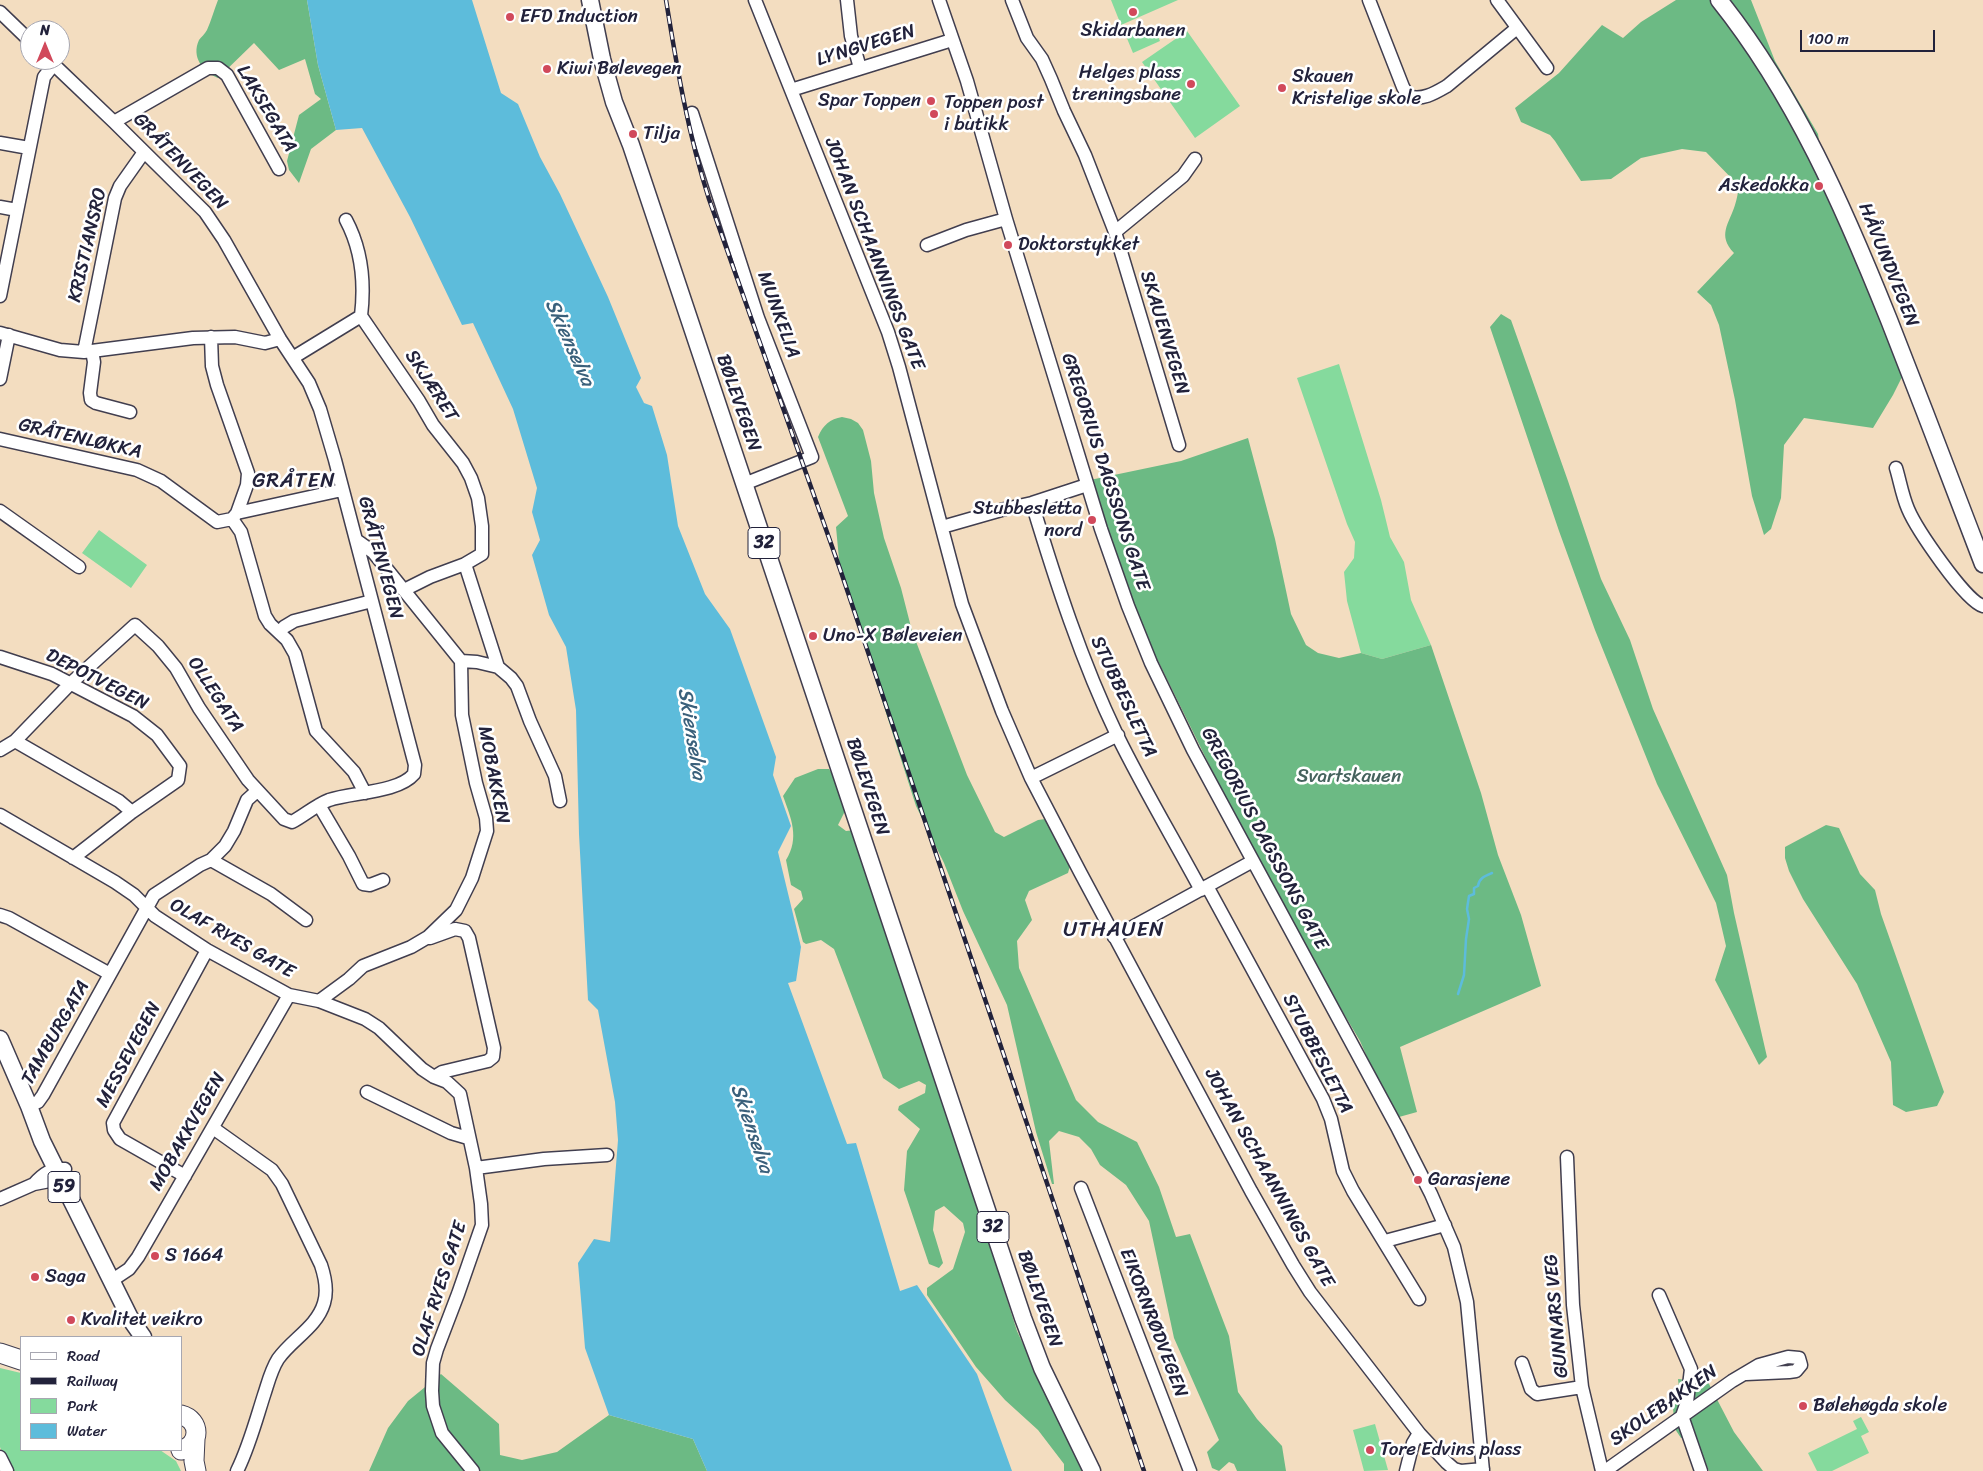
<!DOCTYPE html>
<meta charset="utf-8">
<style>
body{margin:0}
#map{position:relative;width:1983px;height:1471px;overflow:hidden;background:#f3ddc0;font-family:Sriracha,sans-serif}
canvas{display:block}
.legend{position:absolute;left:20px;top:1336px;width:162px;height:115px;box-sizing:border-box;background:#fff;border:1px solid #a7a7b1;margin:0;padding:6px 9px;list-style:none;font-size:15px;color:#22223b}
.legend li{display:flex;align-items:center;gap:10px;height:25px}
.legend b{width:25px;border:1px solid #a7a7b1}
.north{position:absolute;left:20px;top:20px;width:50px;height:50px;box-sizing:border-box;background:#fff;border:1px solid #a7a7b1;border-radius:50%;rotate:0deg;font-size:14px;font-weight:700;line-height:20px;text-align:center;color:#22223b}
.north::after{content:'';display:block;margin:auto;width:18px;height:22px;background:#d1495b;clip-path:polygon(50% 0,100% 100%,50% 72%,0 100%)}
.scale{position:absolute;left:1800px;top:30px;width:135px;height:22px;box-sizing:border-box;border:2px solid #22223b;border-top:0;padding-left:6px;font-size:15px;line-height:18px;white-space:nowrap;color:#22223b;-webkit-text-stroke:4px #fff;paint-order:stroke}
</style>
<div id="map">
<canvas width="1983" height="1471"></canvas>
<ul class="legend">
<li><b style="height:6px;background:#fff"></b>Road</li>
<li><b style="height:6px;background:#22223b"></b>Railway</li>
<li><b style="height:14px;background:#85da9d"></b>Park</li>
<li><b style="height:14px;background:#5dbcdb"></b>Water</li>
</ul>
<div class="north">N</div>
<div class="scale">100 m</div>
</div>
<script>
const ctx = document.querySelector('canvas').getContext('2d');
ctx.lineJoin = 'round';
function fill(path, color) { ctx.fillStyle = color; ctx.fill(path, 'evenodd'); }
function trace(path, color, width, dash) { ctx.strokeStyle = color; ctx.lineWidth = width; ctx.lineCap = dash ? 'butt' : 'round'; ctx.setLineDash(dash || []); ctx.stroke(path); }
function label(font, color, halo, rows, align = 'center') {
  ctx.font = font + ' Sriracha,sans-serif'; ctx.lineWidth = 5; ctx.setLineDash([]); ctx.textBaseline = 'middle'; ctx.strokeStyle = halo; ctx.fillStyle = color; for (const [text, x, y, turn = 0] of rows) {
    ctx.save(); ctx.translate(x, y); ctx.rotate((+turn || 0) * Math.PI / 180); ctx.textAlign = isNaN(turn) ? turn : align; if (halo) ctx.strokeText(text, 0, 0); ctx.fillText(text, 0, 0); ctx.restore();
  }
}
fill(new Path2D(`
 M1111 0H1178L1121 25Z
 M1153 25 1160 41 1133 53 1126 36Z
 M1187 31 1240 106 1195 138 1142 62Z
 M1339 364 1381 500 1390 537 1404 562 1411 600 1431 645 1382 659 1361 653 1347 601 1344 572 1354 558 1355 542 1347 524 1297 378Z
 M99 530 147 565 131 588 82 553Z
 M0 1368 21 1373V1450H160L176 1461 181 1471H9L0 1447Z
 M1861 1417 1869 1432 1861 1436 1869 1453 1832 1471H1817L1808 1453 1857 1429 1853 1421Z
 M1375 1424 1388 1470 1364 1471 1353 1430Z`), '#85da9d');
fill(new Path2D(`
 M218 0H307L318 65 336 130 311 149 299 183 289 170 287 161 299 115 321 99 315 94 305 59 279 70 254 43 218 78C203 72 191 57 199 40 201 37 205 34 207 30 211 21 214 10 218 0Z
 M1676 0H1751L1775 61 1818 134 1821 154 1905 371 1893 395 1873 428 1804 418 1784 445 1781 498 1771 529 1764 535 1752 496 1735 400 1719 325 1711 305 1697 292 1734 253C1717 235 1729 224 1735 205 1737 199 1738 192 1739 186L1706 152 1682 149 1641 158 1611 179 1581 181 1555 141 1550 135 1521 122 1515 108 1559 73 1602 25 1623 38 1641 22Z
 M1501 314 1511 320 1568 481 1601 579 1630 640 1653 709 1727 875 1734 913 1767 1057 1759 1065 1715 980 1726 946 1716 903 1657 784 1595 630 1559 531 1490 327Z
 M842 417 851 419 858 423 863 430 871 461 874 493 884 538 901 588 912 631 967 775 995 832 1004 837 1038 820 1045 819 1070 866 1068 873 1029 891 1025 900 1032 920 1017 941 1019 968 1076 1100 1098 1122 1137 1142 1159 1187 1176 1237 1190 1234 1229 1336 1238 1392 1257 1419 1282 1446 1286 1471H1237L1234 1464 1229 1462 1219 1471 1212 1468 1207 1452 1219 1440 1174 1338 1149 1221 1126 1185 1100 1165 1091 1149 1079 1137 1059 1131 1049 1141 1054 1184H1052L1036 1132 1007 1005 963 911 944 863 916 806 840 570 836 527 848 516 818 437C823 425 830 419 842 417Z
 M1248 438 1275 539 1291 614 1306 645 1318 653 1339 658 1361 653 1382 659 1431 645 1481 793 1498 855 1521 915 1541 986 1400 1047 1417 1112 1399 1117 1382 1091 1360 1041 1325 982 1229 805 1131 606 1090 480 1181 461Z
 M818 769H829L835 778 846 809 838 825 846 831 855 830 898 956 1017 1331 1082 1471H1064V1464L1038 1430 1005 1400 976 1367 927 1295V1288L953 1269 965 1232 963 1223 944 1206 935 1211 933 1230 943 1263 939 1268 929 1264 904 1190 907 1151 920 1129 898 1110 899 1106 925 1093 926 1085 919 1081 899 1089 883 1078 834 949 821 940 806 944 803 942 794 909 803 899 801 891 791 885 786 860C800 838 791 818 783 796L795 778Z
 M1826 825 1839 828 1860 874 1875 890 1881 914 1944 1092 1937 1106 1906 1112 1893 1105 1891 1062 1857 984 1803 899 1789 871 1785 858V847Z
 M441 1374 499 1424 500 1455 522 1460 557 1452 609 1415 693 1439 707 1471H369L388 1428 408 1401Z
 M1678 1379 1708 1382 1734 1432 1763 1471H1709L1694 1435 1681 1438 1675 1429 1673 1408 1680 1396Z`), '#6cba84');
fill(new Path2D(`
 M307 0H472L501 93 518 104 540 157 560 194 608 297 641 378 636 387 644 403 652 406 667 455 678 526 705 594 730 629 776 757 773 775 791 826 778 852 801 947 796 981 788 983 847 1144 856 1143 900 1291 917 1285 977 1374 1012 1471H707L693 1439 609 1415 585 1348 578 1263 594 1239 610 1242 618 1140 615 1102 598 1010 588 1000 579 834 576 710 566 647 549 615 532 555 540 540 532 512 537 488 513 409 473 323 462 325 410 217 362 128 336 130 318 65Z`), '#5dbcdb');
trace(new Path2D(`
 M1458 994 1464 975 1466 939 1469 919 1467 909 1469 896 1474 894V888L1478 886C1479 878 1485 876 1492 873`), '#5dbcdb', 2.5);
const minor = new Path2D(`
 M755 0 888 332 899 367 962 604 1002 711 1031 778 1080 872 1251 1191 1293 1265 1310 1292 1419 1433 1446 1462 1454 1469 1461 1471 1483 1469
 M847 0 851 36 860 68
 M939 0 967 81 1006 219 1101 529 1128 606 1151 663 1193 750 1398 1129 1431 1194 1454 1247 1467 1302 1483 1471
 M1012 0 1027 38 1042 59 1051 79 1064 111 1085 155 1115 232 1179 445
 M1369 0 1403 87 1408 96C1422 101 1435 93 1447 86L1517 28
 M1497 0 1547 68
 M0 12 30 41
 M791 90 952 40
 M692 113 758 318 812 457 744 484
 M114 122 208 68H218L227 75 279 169
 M0 143 29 148
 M0 207 17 210
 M346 220C362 250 365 283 361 316L419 401 433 425 463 463 471 478 478 498 482 526V554L465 564 430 577 404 590
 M1115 232 1183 176 1195 159
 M927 245 966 230 1006 219
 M0 296 44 77 54 64
 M0 333 60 350 84 352 193 338 235 337 265 343 280 339
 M211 337 212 366 217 385 248 473 247 485 237 513
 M92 351 94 362 90 393 91 400 96 403 130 412
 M84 352 115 198 120 186 144 152
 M294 357 361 316
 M0 379 9 335
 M0 439 137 470 161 481 217 522 232 519 237 513 342 490
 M1896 468C1900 481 1902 495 1908 509 1916 528 1965 601 1983 606
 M1032 503C1056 582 1081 660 1117 735 1143 788 1173 838 1201 890
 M0 511 79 567
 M232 519 241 532 265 616 270 624 287 640 295 654 316 731 354 772 365 793
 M942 527 1005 509 1032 503 1087 485
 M356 540 373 552 461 661 477 662 498 667
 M465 564 498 667 511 678 517 686 530 721 555 776 560 801
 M280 632 284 627 294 621 372 601
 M0 657 52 674 133 716 157 735 180 766 178 780 132 812 73 858
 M15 741 119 801 132 812
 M0 750 15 741 70 684 135 625 158 646 176 668 199 708 248 780 284 819 292 822C305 815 316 805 329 800 352 792 398 793 414 774L415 765 335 460 320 409 309 383 280 339 224 240 205 212 114 122 49 60
 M1031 778 1118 735
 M319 805 349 856 363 884 370 885 383 880
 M0 815 115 882 134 895 155 916 207 950 289 995 319 1001 365 1019 379 1028 422 1069 434 1077 447 1082 460 1094 476 1168 481 1204 482 1225 458 1294 437 1349 433 1363 432 1391 433 1406 442 1433 473 1471
 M211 860 271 894 306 920
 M1207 886 1323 1099 1331 1119 1343 1171 1353 1191 1419 1299
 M0 915 9 918 110 974
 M1114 937 1253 861
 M430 938 455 929 465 931 469 938 494 1048 493 1057 488 1061 442 1072 434 1077
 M319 1001 349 979 363 966 411 947 428 937 456 910 472 878 487 831 486 818 476 783 462 715 461 661
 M367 1092 451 1133 468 1138
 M29 1106 38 1102 43 1095 154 895 200 865 211 860 225 846 234 831 247 800 257 791
 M213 1128 272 1170 282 1184 321 1265C325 1277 328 1290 324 1303 317 1327 292 1339 278 1359 271 1370 268 1383 264 1395 256 1420 249 1447 237 1471
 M1567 1157 1573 1305 1582 1387 1602 1471
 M476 1168 544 1159 607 1155
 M185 1176 120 1139 114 1130 113 1123 207 950
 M1081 1188 1190 1471
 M0 1199 34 1184 60 1179 65 1169C51 1168 43 1174 34 1184
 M1385 1241 1445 1225
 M111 1281 129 1269 138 1257 289 995
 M1659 1295 1691 1369 1687 1402 1682 1416 1701 1471
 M1522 1363 1531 1389 1537 1394 1582 1387
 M0 1457 7 1471
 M1406 1471 1413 1443 1419 1433
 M1605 1471 1732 1381 1759 1365 1788 1357 1799 1358 1801 1365 1796 1371 1789 1372 1746 1374`);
const major = new Path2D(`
 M590 0 602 59 614 102 631 145 1023 1318 1042 1368 1092 1471
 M1719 0C1795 95 1844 208 1889 320 1921 401 1952 483 1983 564
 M0 1039 29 1106 42 1141 131 1320 143 1337`);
const highway = new Path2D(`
 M0 1353 21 1360
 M181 1415C201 1420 201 1445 181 1450
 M195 1439 194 1461 196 1471`);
trace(minor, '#413e4f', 15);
trace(major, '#413e4f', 19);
trace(highway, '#413e4f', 21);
trace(minor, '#fff', 12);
trace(major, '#fff', 16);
trace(highway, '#fff', 19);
const rail = new Path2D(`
 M666 0C677 68 688 134 709 199L840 569 1144 1471`);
trace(rail, '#22223b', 4.5);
trace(rail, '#fff', 2.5, [8]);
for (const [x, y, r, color] of [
 [1133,12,5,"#d1495b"],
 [510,17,5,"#d1495b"],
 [547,69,5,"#d1495b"],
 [1191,84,5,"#d1495b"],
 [1282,88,5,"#d1495b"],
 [931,101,5,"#d1495b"],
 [934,114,5,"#d1495b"],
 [633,134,5,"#d1495b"],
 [1819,186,5,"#d1495b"],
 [1008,245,5,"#d1495b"],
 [1092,520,5,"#d1495b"],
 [813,636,5,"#d1495b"],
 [1418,1180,5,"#d1495b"],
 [155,1256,5,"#d1495b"],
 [35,1277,5,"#d1495b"],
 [71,1320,5,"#d1495b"],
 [1803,1406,5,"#d1495b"],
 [1370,1450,5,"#d1495b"]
]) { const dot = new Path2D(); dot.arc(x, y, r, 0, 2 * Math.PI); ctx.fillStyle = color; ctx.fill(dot); trace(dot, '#fff', 2); }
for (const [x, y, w] of [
 [764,543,32],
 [64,1187,32],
 [993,1227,32]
]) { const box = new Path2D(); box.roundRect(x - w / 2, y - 15.5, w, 31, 4); ctx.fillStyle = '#fff'; ctx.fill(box); trace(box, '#22223b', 1); }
label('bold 18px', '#22223b', null, [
 ["32",764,543],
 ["59",64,1187],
 ["32",993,1227]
]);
label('19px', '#22223b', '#fff', [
 ["EFD Induction",520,17],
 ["Skidarbanen",1133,31,"center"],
 ["Kiwi Bølevegen",557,69],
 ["Helges plass",1181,73,"right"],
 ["treningsbane",1181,95,"right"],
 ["Skauen",1292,77],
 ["Kristelige skole",1292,99],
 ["Spar Toppen",921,101,"right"],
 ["Toppen post",944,103],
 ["i butikk",944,125],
 ["Tilja",643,134],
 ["Askedokka",1809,186,"right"],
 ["Doktorstykket",1018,245],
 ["Stubbesletta",1082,509,"right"],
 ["nord",1082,531,"right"],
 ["Uno-X Bøleveien",823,636],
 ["Garasjene",1428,1180],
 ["S 1664",165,1256],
 ["Saga",45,1277],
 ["Kvalitet veikro",81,1320],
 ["Bølehøgda skole",1813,1406],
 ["Tore Edvins plass",1380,1450]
], 'left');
label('19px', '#22223b', '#fff', [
 ["LYNGVEGEN",866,46,-17],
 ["LAKSEGATA",266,109,59],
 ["GRÅTENVEGEN",180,162,46],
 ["KRISTIANSRO",88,245,-77],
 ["JOHAN SCHAANNINGS GATE",874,254,69],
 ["HÅVUNDVEGEN",1888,265,68],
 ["MUNKELIA",778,315,70],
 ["SKAUENVEGEN",1164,333,73],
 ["SKJÆRET",431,386,57],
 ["BØLEVEGEN",738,403,71],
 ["GRÅTENLØKKA",80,439,13],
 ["GREGORIUS DAGSSONS GATE",1105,472,72],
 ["GRÅTENVEGEN",380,558,75],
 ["DEPOTVEGEN",97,680,27],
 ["OLLEGATA",215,695,57],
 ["STUBBESLETTA",1123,697,65],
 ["MOBAKKEN",493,775,79],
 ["BØLEVEGEN",867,787,72],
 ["GREGORIUS DAGSSONS GATE",1264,839,62],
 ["OLAF RYES GATE",232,939,30],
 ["TAMBURGATA",56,1033,-60],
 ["STUBBESLETTA",1317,1054,63],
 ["MESSEVEGEN",129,1055,-62],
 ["MOBAKKVEGEN",188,1132,-60],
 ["JOHAN SCHAANNINGS GATE",1269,1178,61],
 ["OLAF RYES GATE",440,1289,-72],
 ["BØLEVEGEN",1039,1299,71],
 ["GUNNARS VEG",1557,1316,-95],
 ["EIKORNRØDVEGEN",1153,1323,69],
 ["SKOLEBAKKEN",1664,1406,-35]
]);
label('19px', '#45625d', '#fff', [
 ["Svartskauen",1349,777]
]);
label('italic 20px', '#3a607b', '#fff', [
 ["Skienselva",569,343,66],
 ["Skienselva",691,734,81],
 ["Skienselva",751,1129,71]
]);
ctx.letterSpacing = '1px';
label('21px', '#22223b', '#fff', [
 ["GRÅTEN",294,482],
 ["UTHAUEN",1114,931]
]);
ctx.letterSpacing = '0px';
</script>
